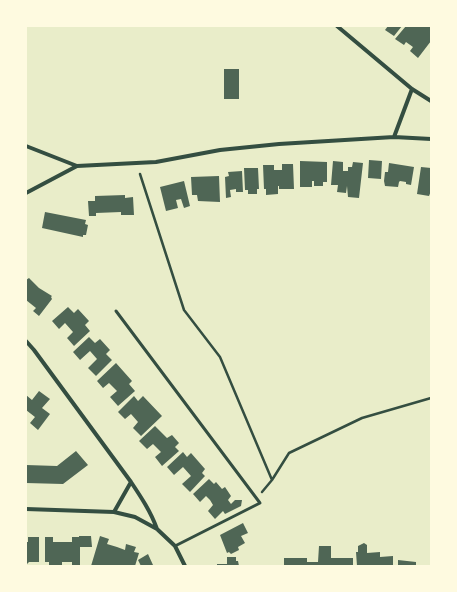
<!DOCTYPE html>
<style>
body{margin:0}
#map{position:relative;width:457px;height:592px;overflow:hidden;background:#e9edc9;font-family:Inter,sans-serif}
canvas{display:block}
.frame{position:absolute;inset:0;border:27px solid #fefae0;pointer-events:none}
</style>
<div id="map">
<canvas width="457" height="592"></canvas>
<div class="frame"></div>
</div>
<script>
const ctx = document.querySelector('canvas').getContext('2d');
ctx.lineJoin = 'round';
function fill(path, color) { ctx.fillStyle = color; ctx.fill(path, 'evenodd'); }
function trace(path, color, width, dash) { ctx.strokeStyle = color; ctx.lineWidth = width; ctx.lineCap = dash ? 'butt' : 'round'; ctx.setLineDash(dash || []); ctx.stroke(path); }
fill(new Path2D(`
 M388 26H402L394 36 385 30Z
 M406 26H431V41L418 58 410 51 413 47 406 42 404 45 395 39Z
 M224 69H239V99H224Z
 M369 160 382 161 381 179 368 178Z
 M300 161 327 162V182H323V186H314V181H312V187H300Z
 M333 161 343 162V171H348V167H352L353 162 363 163 359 198 348 197 347 186 346 193 337 192 338 185H331Z
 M389 163 414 167 411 185 406 184V182L400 181 399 182 398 187 385 186 384 181 385 172H388Z
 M282 164H293L294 189H279V186H278V194L266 195V189H264L263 165H274V170H282Z
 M421 167 431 168V191L429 196 417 194Z
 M244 168H258L259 189H257V194H248V190H245Z
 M242 171 243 192H236V189L230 190 231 197 226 198 225 177 229 176 228 172Z
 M219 176 220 202 198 201 197 195H192L191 177Z
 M184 181 190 206 184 208 181 199 176 200 178 208 166 211 160 187Z
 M125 195V198L133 197 134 215H121V212L96 213V216H89L88 201H95V196Z
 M45 212 86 220 85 224 88 225 86 235H83V237L42 228Z
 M29 278 39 288 52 296 51 297 52 299 39 316 33 311 36 308 26 300V280Z
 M68 307 74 313 78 309 89 321 85 325 90 331 74 346 67 338 73 332 65 323 59 329 52 321Z
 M89 337 95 343 100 339 110 350 106 354 112 360 96 376 88 368 97 359 90 351 80 360 73 352Z
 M116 363 132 381 129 384 135 391 118 406 110 397 117 391 109 383 103 388 97 381Z
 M39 391 50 399 42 408 50 414 38 430 30 423 35 417 26 410V395L32 400Z
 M134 396 138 401 143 396 162 416 141 436 133 428 138 422 131 414 125 419 118 412Z
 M155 426 167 438 172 435 179 443 175 447 179 451 162 466 155 457 161 452 153 444 147 449 139 441Z
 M76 451 88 465 63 484 26 483V465L57 466Z
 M183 452 187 457 191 453 205 469 202 473 205 476 190 492 182 484 191 476 183 467 174 475 167 467Z
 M209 479 214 484 216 482 222 489 225 487 231 496 228 500 231 504 235 500H242L241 506 225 514 223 511 215 519 208 511 213 505 210 500 206 496 200 502 193 494Z
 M243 523 248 533 241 536 245 543 238 547 239 550 231 554 229 552 227 553 220 535Z
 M79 536H91L92 547H80V566H72V562H62V566H49V562H45V537H53V542H72V537H79Z
 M100 536 109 539 107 544 117 547 125 550 126 544 136 547 134 552 139 553 135 566H91Z
 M28 537H39V562H29L26 565V542H28Z
 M364 543 367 545V553L380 552V557L393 556V566H357L356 552H358V546Z
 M319 546H331V558H353V566H284V558H307V562H318Z
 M148 554 153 565 141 566 138 560Z
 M227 557H236V561H238L239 566H217V564H227Z
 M398 560 416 562V566H398Z`), '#4f6655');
trace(new Path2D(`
 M140 174 184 310 220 357 272 480
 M262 492 272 480 289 453 362 418 431 398`), '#344e41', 2.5);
trace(new Path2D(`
 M116 311 260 503 175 546`), '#344e41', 3);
trace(new Path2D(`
 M337 26 412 89 431 101
 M394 137 412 89
 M26 146 77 166
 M26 193 77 166 156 162 220 150 279 144 394 137 431 139
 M26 341 34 350 131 482C141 497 151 512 157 529
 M26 509 114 512 135 517 157 529 175 546 185 566
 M114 512 131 482`), '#344e41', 4);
</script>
